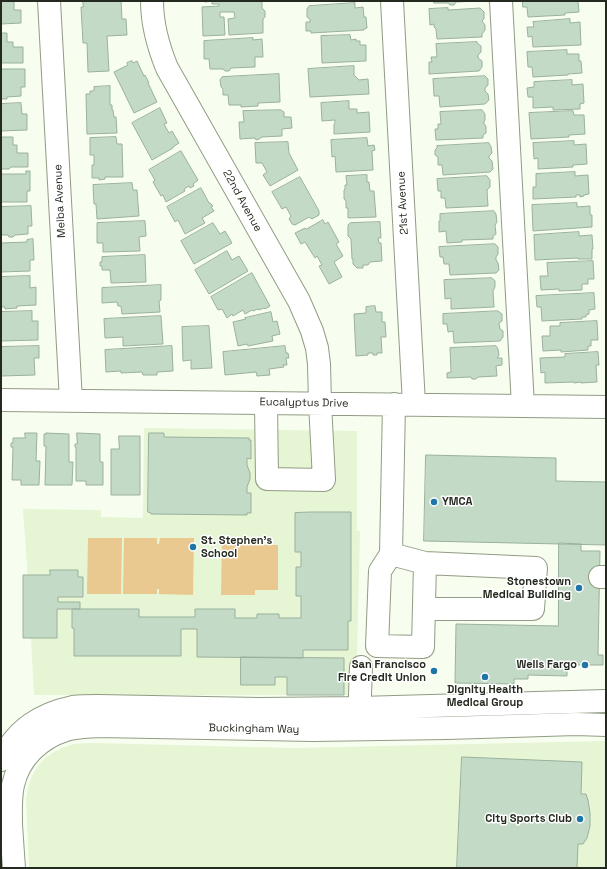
<!DOCTYPE html>
<style>
body{margin:0}
#map{position:relative;width:607px;height:869px;overflow:hidden;background:#f7feef;font-family:"Space Grotesk",sans-serif}
canvas{display:block}
.frame{position:absolute;inset:0;border:2px solid #252a20;pointer-events:none}
</style>
<div id="map">
<canvas width="607" height="869"></canvas>
<div class="frame"></div>
</div>
<script>
const ctx = document.querySelector('canvas').getContext('2d');
ctx.lineJoin = 'round';
function fill(path, color) { ctx.fillStyle = color; ctx.fill(path, 'evenodd'); }
function trace(path, color, width, dash) { ctx.strokeStyle = color; ctx.lineWidth = width; ctx.lineCap = dash ? 'butt' : 'round'; ctx.setLineDash(dash || []); ctx.stroke(path); }
function label(font, color, halo, rows, align = 'center') {
  ctx.font = font + ' "Space Grotesk",sans-serif'; ctx.lineWidth = 3; ctx.setLineDash([]); ctx.textBaseline = 'middle'; ctx.strokeStyle = halo; ctx.fillStyle = color; for (const [text, x, y, turn = 0] of rows) {
    ctx.save(); ctx.translate(x, y); ctx.rotate((+turn || 0) * Math.PI / 180); ctx.textAlign = isNaN(turn) ? turn : align; if (halo) ctx.strokeText(text, 0, 0); ctx.fillText(text, 0, 0); ctx.restore();
  }
}
fill(new Path2D(`
 M144 428 357 431V531H360L356 695H34L27 564 23 509 101 510V517L143 518Z
 M606 741V868H29L26 799 28 787 32 776 38 766 45 758 54 752 64 747 74 744 91 743 293 748Z`), '#e6f5d3');
fill(new Path2D(`
 M88 538H122L121 594H87Z
 M124 538H157V544H159L160 538H194L193 595 159 594V589H157V594H123Z
 M222 539H255L256 545H278V590H255V595H221Z`), '#e9c98f');
const building = new Path2D(`
 M1 1H14V10H21V23L1 24Z
 M83 1H121L122 19H126L127 35 107 36 109 71 88 72 87 43H83L81 7H83Z
 M205 1H262V8L265 11V17L263 19V33L229 35 228 19 235 18 234 12H220V17H224L225 35 203 36 202 7 219 6V4H212V1L205 2Z
 M434 1H479L456 2 454 5H450L448 3H434Z
 M523 1H578L579 12 565 13V15L528 17 527 7H523Z
 M355 3V8L363 7 364 17H366L367 28 364 29V30L311 33V31H306V22H310V19L307 17V9L309 6Z
 M448 8V10L480 8 484 12V19L482 21 485 25V30L482 34V37L437 39 436 29 434 27V24L430 25 429 9Z
 M570 19V23L580 22 581 45 533 47 532 36 528 37 527 27H534L533 22Z
 M1 33H7V42H13V47H23V63H1Z
 M350 35 351 40 356 39V41H360V45H366V61L322 63 321 36Z
 M253 38V40L262 39 263 57H255V67L231 68 229 71H225L223 69H210L209 59H204V41Z
 M477 42V43L481 46V52L478 55V58L482 61V67L479 71 429 74V62H432L431 57H437L436 44Z
 M567 50V54H579V61H581L582 73 568 74V75L533 77 532 67H528L527 52Z
 M132 61 133 63 137 61 144 76 145 75 149 83H148L157 102 134 113 114 72 128 65 127 63Z
 M354 66V75L359 80 368 79 369 94 310 97 308 69Z
 M1 69H25V87H21V96L7 97V99H1Z
 M279 74 280 102 258 103V106L241 107V105H229L228 95H223V89L221 87 220 80 222 77Z
 M485 76 488 79V85L485 88V91L488 94 489 100 485 104 440 107 439 96H434L433 79Z
 M572 80V85L583 84 584 103 580 104V109L553 110V107L533 108V97H528L527 88 534 87V82Z
 M110 86V105H112V110H113L114 117H116L117 133 87 134 86 94H90V91H94V87Z
 M349 101V109H357V113L369 112 370 132 334 134V124L335 123V120L322 121 321 103Z
 M21 103 22 114H27V130L1 131V104Z
 M160 108 167 123 164 124 169 133 172 131 179 143 173 147V148L152 160 132 123Z
 M281 110 284 112V117H291L292 128 282 129V136L262 137 259 139 256 140 255 138 240 139 239 122H244L243 111Z
 M482 110 485 114V120L484 122V124L486 126V133L483 135V138L436 140 435 129H438V124H441L440 112Z
 M573 111 574 115H584L585 134 569 135V137L531 139 529 113Z
 M1 137H13V145H17V153H28V167H11L9 169H1Z
 M116 137 117 144H122L123 177H105V179L99 180V178H92V165H94V155H90V138Z
 M367 138 368 146 374 145 375 150 372 151 373 170 336 172 335 156 332 157 331 140Z
 M574 141V145L586 144 587 164 573 165V167L538 169V158L534 159 533 143Z
 M288 142 289 153 298 170 270 186 263 175 267 172 262 163H256L255 143Z
 M489 143 491 147 492 153 489 156V158L492 161 493 169 490 172 443 175 442 165H438V157L435 155V150L437 148V146Z
 M181 151 198 180 193 184 194 186 190 188 189 186 184 189 185 191 166 202 163 195 161 196 153 182 155 180 149 170Z
 M26 171H30V191H27V202H1V174H26Z
 M575 172V176L588 175 589 194 584 195V196L580 197V195H576V197L533 199V187H536V174Z
 M367 175V182H369L370 191H374L376 217 348 218V208H346V201L344 199V190L345 189V185H347L346 176Z
 M487 176 490 180V187L487 190 488 206 446 208 445 198H441V191H438L437 179Z
 M300 177 319 211V215L312 219 309 217 295 225 292 224 289 219 291 216 286 207 282 209 272 192Z
 M132 183 133 190H137L139 216 97 219 96 204H94L93 185Z
 M201 188 209 203H210L213 206 211 207 214 211 202 218 205 223 185 234 178 220 175 222 167 207Z
 M577 203V207L590 206V215H592V227L533 231 532 205Z
 M31 206 32 226H28V234L15 235 13 237H9L8 235H1V207Z
 M494 211 496 214 497 222 495 225 496 234 493 236V239L462 240V242L447 243 446 231 439 232V221H440V214Z
 M323 220 325 224 328 222 339 242 336 244 343 256 334 262 342 277 329 284 319 266 322 265 317 256 315 258 305 242 301 244 295 233 305 228 306 229Z
 M145 221 146 236 139 237 140 251 103 252V243H97V223Z
 M380 222 381 238H378L379 243H381L382 261 370 262 368 265H363V268H357L353 264V259H352L351 239 348 236V225L350 223Z
 M213 223 220 234 225 231 232 243 194 264 181 241Z
 M579 232V236L592 235 593 249H592V259H578V258L535 260 534 235Z
 M33 239 34 260H30V271L1 272V243L27 242V240Z
 M495 244 498 247V254L496 257V260L498 263 499 270 496 273 450 275 449 264H444L443 257H440L439 247Z
 M227 251 232 260 239 256 248 271 209 294 195 270Z
 M145 255 146 282 111 283 110 270H102V266H100V262H102V257Z
 M593 261 594 279H588V284H582V290L559 291V289L541 290 540 276H548L547 263Z
 M252 273 270 306 265 309 264 308 259 310 258 309 253 311 252 310 245 314 243 310 233 316 232 314 227 318 222 309 218 310 211 297Z
 M30 276V288L36 287V305L17 306V308L5 309V307H1V277Z
 M492 278 495 281V287L493 291 494 307 451 309V298L445 299 444 280Z
 M161 285V300L159 301 160 312 122 314 121 306H118L117 302 102 303V288Z
 M594 293 595 309 589 310V314L586 315V317H582V319L542 321 541 307H537L536 296Z
 M375 306 376 312H382V322H385L386 337H381L382 353H377V355H373V353H368V355L356 356 354 314 366 313V307Z
 M32 311V321H38V340L1 341V312Z
 M498 311 502 314V321L499 323 500 329 503 331V337L500 341 454 343 453 331 448 332 447 324H443V314Z
 M271 312 273 322 277 321 280 334 272 336 273 341 248 346 247 344 238 346 233 322 246 319 245 318Z
 M161 316 163 344 123 346V337L105 338 104 319Z
 M597 321 598 340H591V346H588V350L561 352V350L543 351 542 336H550V326H560V323Z
 M209 326 212 368 191 369V360L183 361 182 327Z
 M39 346V358H34L35 375 1 376V347Z
 M172 346 173 371 157 372V375H143L142 372 121 373V371L106 372 105 350Z
 M285 346 286 353H288L289 358H286L287 365H283L284 367 269 369 270 375 257 376 256 372 225 375 223 352Z
 M496 346 498 349 499 355 497 358H502V365L496 366 497 376 478 377 476 379H472L471 377 447 378V373L451 372 450 348Z
 M598 352 599 365H596L597 382 581 383V382L574 383V382L545 383V372L541 373 540 358 565 357V354Z
 M25 433H37L36 461H40L39 485H21V480H12L13 447H11V443H13V438H25Z
 M46 433 69 434V462H73L72 485H45L46 446H44V434H46Z
 M77 433 100 434V462H103V485H86V481H76V447H75V444H77Z
 M149 433H164V437L249 438V440H251V459L247 458V465L250 473V479L247 487V493H251V513H247V515L151 514V513L148 512Z
 M119 436H140V495H111V449H119Z
 M426 455 556 458V481L606 482V545L424 541Z
 M311 512H351V621H348V650H303V658L197 657V629H181V656H74V628H72V609H139V617H195V609H235V618H257V614H279V618H301V596H296V567H301V552H295V513Z
 M559 543 581 544V551H600L598 655H603V665H567V676L528 675V679H514V684L455 683 456 624 558 626Z
 M50 570H78V577H83V597H58V602H80V609H57V638H23V575H50Z
 M241 657 344 658V695H287V677H275V685H241Z
 M462 757 582 762 581 794H586L588 800 590 813V826L587 838 583 844H578L577 868H457Z`);
fill(building, '#c3dac6');
trace(building, '#9ab19d', 1);
const minor = new Path2D(`
 M49 1 71 401
 M152 1C152 24 158 46 167 68L299 301 312 331 317 348 319 364 320 403 324 480 267 479 266 403
 M392 1 414 404
 M501 1 523 406
 M1 400 523 406 606 407
 M391 554 425 563 423 647 377 646 380 571 391 554 394 404
 M600 577H606
 M424 609H533L536 568 425 563
 M359 722 361 667
 M1 760C17 729 40 714 73 707 81 706 90 706 98 706L259 709 360 708 606 701
 M14 868C13 854 12 839 11 825 11 812 10 798 13 785 19 758 40 738 66 730 77 727 88 727 99 726L313 730 448 728 576 724 606 725`);
trace(minor, '#919c84', 24);
trace(minor, '#fff', 22);
for (const [x, y, r, color] of [
 [434,502,4,"#1f75a5"],
 [193,547,4,"#1f75a5"],
 [579,588,4,"#1f75a5"],
 [585,665,4,"#1f75a5"],
 [434,671,4,"#1f75a5"],
 [485,677,4,"#1f75a5"],
 [580,819,4,"#1f75a5"]
]) { const dot = new Path2D(); dot.arc(x, y, r, 0, 2 * Math.PI); ctx.fillStyle = color; ctx.fill(dot); trace(dot, '#fff', 1.5); }
label('11px', '#252a20', '#fff', [
 ["Melba Avenue",60,201,-93],
 ["22nd Avenue",242,201,61],
 ["21st Avenue",403,203,-93],
 ["Eucalyptus Drive",304,403,1],
 ["Buckingham Way",254,729,1]
]);
label('bold 11px', '#252a20', '#fff', [
 ["YMCA",442,502,"left"],
 ["St. Stephen's",201,541,"left"],
 ["School",201,554,"left"],
 ["Stonestown",571,582],
 ["Medical Building",571,595],
 ["San Francisco",426,665],
 ["Fire Credit Union",426,678],
 ["Wells Fargo",577,665],
 ["Dignity Health",485,690,"center"],
 ["Medical Group",485,703,"center"],
 ["City Sports Club",572,819]
], 'right');
</script>
